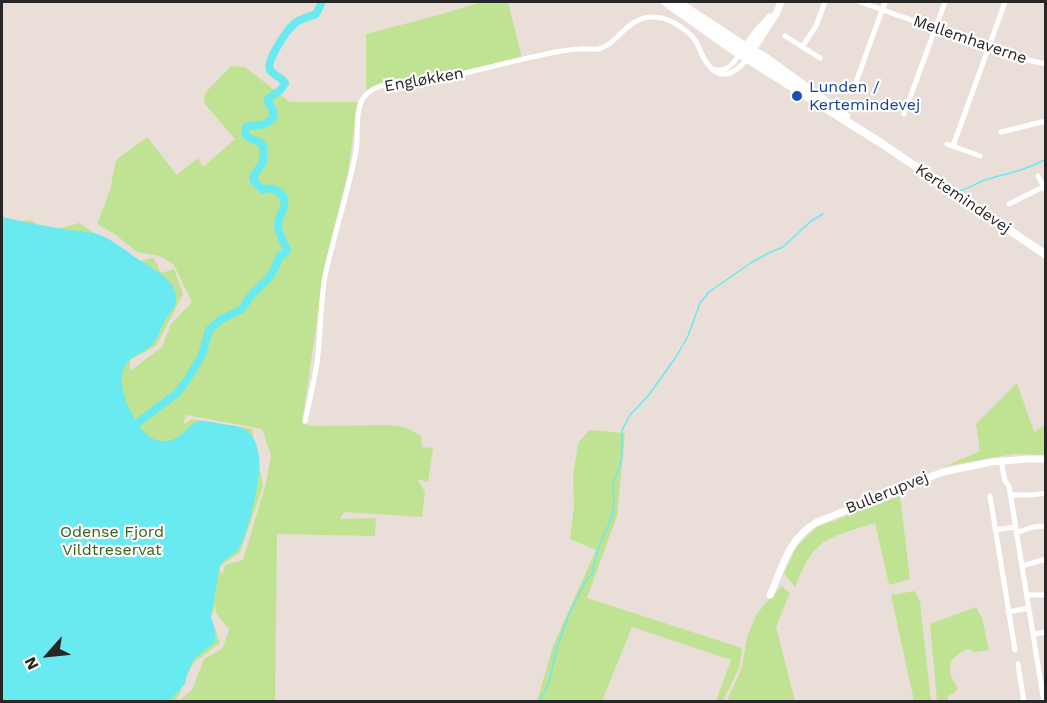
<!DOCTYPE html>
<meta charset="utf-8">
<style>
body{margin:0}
#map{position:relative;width:1047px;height:703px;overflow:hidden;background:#eaded8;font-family:"Work Sans",sans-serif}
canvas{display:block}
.frame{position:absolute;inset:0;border:3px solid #272727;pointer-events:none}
.north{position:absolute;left:18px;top:625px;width:60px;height:60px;-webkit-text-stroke:4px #fff;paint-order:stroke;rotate:243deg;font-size:16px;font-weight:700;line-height:24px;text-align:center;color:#272727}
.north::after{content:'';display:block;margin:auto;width:21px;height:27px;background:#272727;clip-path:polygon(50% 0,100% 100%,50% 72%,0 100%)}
</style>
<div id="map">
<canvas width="1047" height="703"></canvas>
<div class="frame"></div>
<div class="north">N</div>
</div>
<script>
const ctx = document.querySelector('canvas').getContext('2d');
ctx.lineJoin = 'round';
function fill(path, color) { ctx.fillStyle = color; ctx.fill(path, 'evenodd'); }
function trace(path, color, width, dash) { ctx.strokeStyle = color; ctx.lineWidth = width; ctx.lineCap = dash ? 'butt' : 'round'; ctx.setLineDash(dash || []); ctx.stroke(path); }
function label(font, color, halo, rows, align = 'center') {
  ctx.font = font + ' "Work Sans",sans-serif'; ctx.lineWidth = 4.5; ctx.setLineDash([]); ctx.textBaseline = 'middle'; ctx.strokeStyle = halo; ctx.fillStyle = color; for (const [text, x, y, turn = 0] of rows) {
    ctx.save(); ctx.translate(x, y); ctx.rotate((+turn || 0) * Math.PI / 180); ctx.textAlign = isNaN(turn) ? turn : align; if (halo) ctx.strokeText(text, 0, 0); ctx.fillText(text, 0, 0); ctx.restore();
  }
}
fill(new Path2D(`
 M482 2H508L522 58 441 77 406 80 366 92V34L435 16Z
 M231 66 245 67 290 102H358L348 172 322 278 323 279 302 423 310 426 387 425 405 427 421 436 422 447 433 448 428 482 417 479 425 492 422 517 344 512 340 519 376 518 375 536 277 534 275 701H178L192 690 204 659 223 648 229 629 215 612 217 601 211 617 220 643 193 663 176 701 2 702V223L30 220 50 231 79 223 138 261 154 258 161 273 174 269 183 294 156 346 130 360V371L162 347 171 324 192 302 174 265 160 256 137 252 116 235 97 224 110 190 116 160 147 137 177 175 198 158 203 167 235 139 204 103 205 93ZM186 415 262 429 271 455 266 483 243 560 225 565 222 575 219 567 240 552 263 486 252 429 192 419 183 425Z
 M1017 383 1034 432 1045 425V455L1014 454 946 466 980 451 976 424Z
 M589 430 625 433 617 516 587 598 742 648 739 668 723 701H716L731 660 632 627 602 701H537L553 646 596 550 570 539 574 506 573 477 578 443Z
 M900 496 910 579 889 585 875 523C860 528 830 535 819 546 807 556 801 573 795 587L784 573 797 546 817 527Z
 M781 586 790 593 776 627 795 701H727L742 667 747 637 756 615 769 599 772 598Z
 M915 591 920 602 931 701H914L891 595Z
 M976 607 982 618 989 650 975 652 968 649C947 658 945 669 958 688L954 693 948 696 947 701H937L930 624Z`), '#c0e393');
fill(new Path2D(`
 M2 217C23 222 46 226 68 230 78 231 90 231 100 235 113 240 126 251 138 259 152 268 183 283 175 305 173 310 168 315 165 320 160 328 159 337 153 344 145 353 130 355 125 366 118 378 124 398 130 410 139 431 157 452 181 435 188 430 191 423 199 421 206 420 214 423 221 424 229 425 237 425 244 429 261 438 261 466 258 482 256 495 246 538 239 548 232 558 222 557 219 570L211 617 215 630V642L194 659 187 674 185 684 169 701H2Z`), '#68eaf0');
trace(new Path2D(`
 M958 191C967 190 976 183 985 180 1005 174 1027 170 1046 159
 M539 702 549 683 556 650 569 614 585 582 592 574 598 549 609 524 614 508 613 483 620 466 622 455V430L630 415 648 396 676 357 688 336 700 303 709 292 752 262 769 253 783 247 811 221 823 214`), '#68eaf0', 1.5);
trace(new Path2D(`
 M282 88 285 83C282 77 274 76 270 70 265 62 287 30 294 24 299 19 309 17 316 14L322 2
 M137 423 176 394 187 380 202 355 209 330 220 320 242 309 251 295 267 280 274 270 279 257 286 252 287 249C283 242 279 234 278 226 277 213 294 201 277 191 272 187 269 188 263 190L254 181 253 177 263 162V146L261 143 251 139 245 134V131L246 127 265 124 273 118V110L268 102V99L279 91`), '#68eaf0', 8);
trace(new Path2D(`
 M860 2 1022 59 1046 64
 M785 36 820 58
 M802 47 816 26 825 2
 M716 70C728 71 733 64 740 54
 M856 82 885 2
 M904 114 945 2
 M1001 132 1046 121
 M947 144 980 156
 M953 146 1005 2
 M1038 176 1046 191
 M1009 204 1043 187
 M305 421C309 402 314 382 317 363 321 334 320 304 325 276 334 234 348 193 356 151 359 136 354 110 364 97 369 90 379 86 388 84 404 81 421 82 437 79 479 71 520 58 562 51 568 50 574 49 580 49 586 48 592 50 598 49 618 45 625 18 652 17 666 16 686 28 695 40 699 46 701 54 705 60 718 82 735 76 747 58
 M1001 460 1005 481 1009 486 1044 702
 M1010 495H1032L1046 493
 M990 496 1015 650
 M995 530 1015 527
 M1016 533 1033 527 1046 526
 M1022 566 1046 559
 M1027 595H1046
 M1008 612 1029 608
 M1034 634 1046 632
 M1018 664 1024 702`), '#fff', 5);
trace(new Path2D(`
 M698 21C712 31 733 49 750 50
 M743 50 757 31 770 17
 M740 54H750L758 59 805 90
 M750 54 776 14 781 2
 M770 595C783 566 788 539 817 522L943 472 991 462 1029 459H1046`), '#fff', 7);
trace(new Path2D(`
 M665 2 730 48 881 143 1046 255
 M678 2 745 46 765 57 846 116`), '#fff', 8);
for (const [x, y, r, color] of [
 [797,96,6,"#1a4fb4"]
]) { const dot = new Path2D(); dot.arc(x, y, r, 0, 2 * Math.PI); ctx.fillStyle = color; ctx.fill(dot); trace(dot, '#fff', 2); }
label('16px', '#272727', '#fff', [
 ["Mellemhaverne",970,40,19],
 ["Engløkken",424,80,-10],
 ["Kertemindevej",963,199,34],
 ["Bullerupvej",887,493,-22]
]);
label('16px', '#164399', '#fff', [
 ["Lunden /",809,87],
 ["Kertemindevej",809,105]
], 'left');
label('16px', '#396318', '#fff', [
 ["Odense Fjord",112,532],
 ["Vildtreservat",112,550]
]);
</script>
